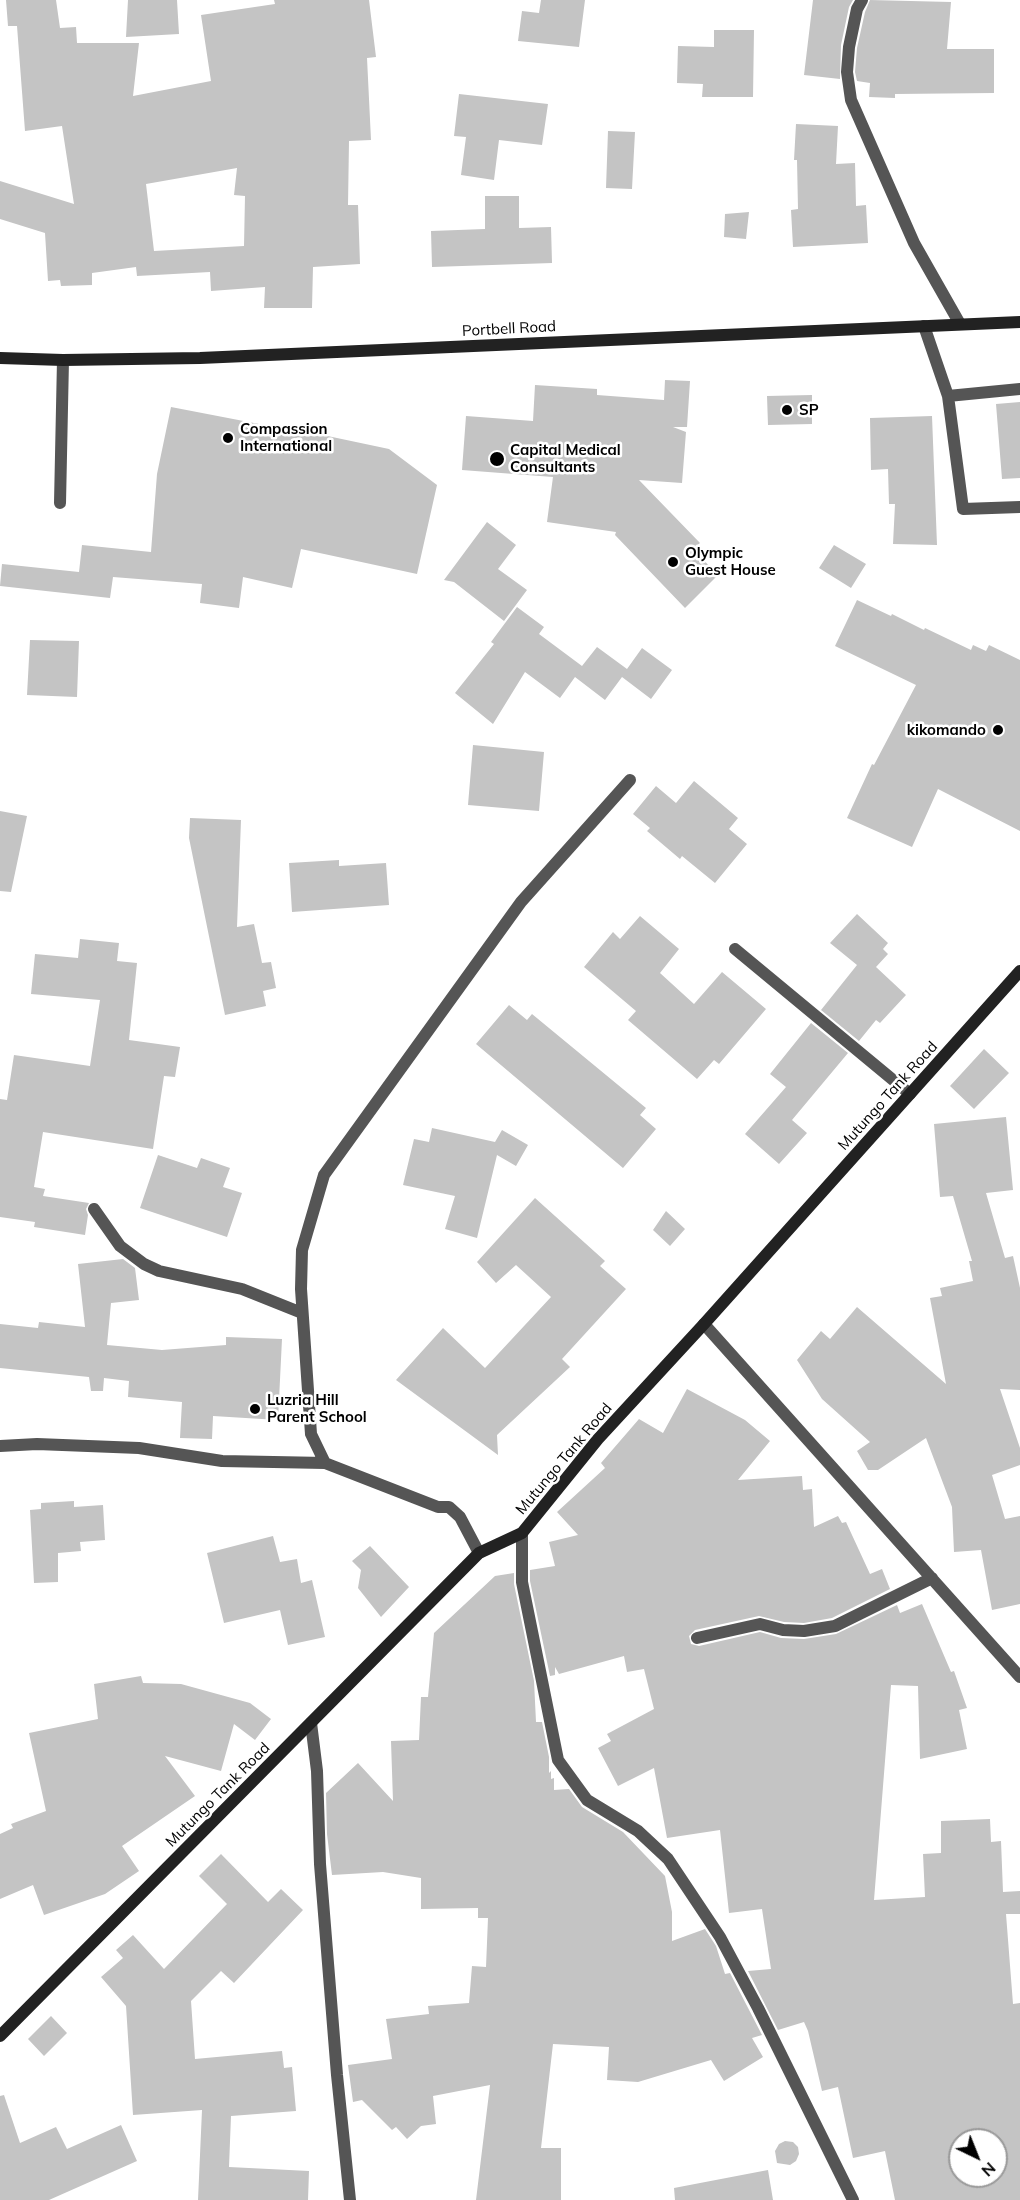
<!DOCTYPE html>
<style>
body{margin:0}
#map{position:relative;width:1020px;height:2200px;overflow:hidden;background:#fff;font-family:Mulish,sans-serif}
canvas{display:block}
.north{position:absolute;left:948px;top:2128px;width:60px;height:60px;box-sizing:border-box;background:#fff;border:2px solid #999;border-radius:50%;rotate:137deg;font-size:16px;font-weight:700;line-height:24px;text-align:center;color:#000}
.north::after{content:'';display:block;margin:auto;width:21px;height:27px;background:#000;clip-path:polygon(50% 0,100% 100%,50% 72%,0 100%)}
</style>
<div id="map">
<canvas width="1020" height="2200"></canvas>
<div class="north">N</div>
</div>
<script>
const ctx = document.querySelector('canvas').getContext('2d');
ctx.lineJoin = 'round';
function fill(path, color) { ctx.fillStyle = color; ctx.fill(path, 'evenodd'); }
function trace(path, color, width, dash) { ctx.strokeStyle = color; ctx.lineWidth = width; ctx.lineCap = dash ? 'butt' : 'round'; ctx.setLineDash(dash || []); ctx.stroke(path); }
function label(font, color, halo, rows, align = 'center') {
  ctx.font = font + ' Mulish,sans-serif'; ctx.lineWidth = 5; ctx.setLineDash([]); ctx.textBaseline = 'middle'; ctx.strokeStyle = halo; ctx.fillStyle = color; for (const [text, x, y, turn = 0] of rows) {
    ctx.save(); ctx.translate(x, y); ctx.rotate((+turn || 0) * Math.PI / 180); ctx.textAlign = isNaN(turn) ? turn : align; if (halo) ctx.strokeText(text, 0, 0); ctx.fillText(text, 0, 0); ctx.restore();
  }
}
fill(new Path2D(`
 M6 0H56L60 28 76 27 77 43H139L133 96 211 81 201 15 275 4 274 0H369L376 57 367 58 371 140 349 141 348 205H358L360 264 313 267 312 308H264L265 287 211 291 210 272 137 276 136 267 92 273V285L61 286 60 280 48 281 45 233 0 219V181L74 204 62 126 25 131 17 26H8ZM237 168 234 195 245 196 244 246 154 251 146 184Z
 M128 0H177L179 34 126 37Z
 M541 0H585L579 47 518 41 522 11 539 13Z
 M813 0H853L849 7 841 45 840 79 804 75Z
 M870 0 951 2 947 49H994V93L895 94V98L869 97 870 83 857 81 855 72 857 48 865 12Z
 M714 30H754L753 97H702L703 84 677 83 678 46 714 47Z
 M459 94 548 104 542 145 499 140 494 180 461 175 466 137 454 136Z
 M796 124 838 126 836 164 855 163 856 206 866 205 868 243 793 247 791 210 798 209 797 160H794Z
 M608 131 635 132 632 189 606 188Z
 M485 196H519V228L551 227 552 263 432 267 431 231 485 229Z
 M749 212 746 239 724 237 725 214Z
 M665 380 690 381 687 427H673L686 432 682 483 639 480 700 543 693 549 718 575 685 608 615 535 616 532 547 522 553 477 462 470 466 416 533 421 535 385 597 389V395L664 400Z
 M812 395V424L768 425 767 396Z
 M1020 402V478L1002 479 996 404Z
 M171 407 285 429V427L389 449 437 485 417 574 301 549 292 588 243 577 239 608 200 603 202 584 113 577 110 598 0 586 2 564 79 572 82 545 151 552 157 474Z
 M932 416 937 545 893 544 895 504H889L888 469 871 470 870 418Z
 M487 522 516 545 498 569 527 590 504 621 454 582 444 580Z
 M834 545 866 564 851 588 819 568Z
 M857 600 891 616 892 614 924 630 925 628 971 650 973 645 986 651 989 645 1020 660V831L938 789 912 847 847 818 872 764 874 765 916 685 835 646Z
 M517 607 544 627 539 634 582 666 597 647 627 669 642 648 672 670 651 699 622 677 605 700 575 677 560 698 525 672 493 724 455 693 494 644 491 642Z
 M30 640 79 641 77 697 27 695Z
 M473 745 544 752 539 811 468 805Z
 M694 781 738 818 729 829 747 844 715 883 682 856 680 859 647 831 650 828 633 814 656 786 676 803Z
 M0 811 27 816 11 892 0 891Z
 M190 818 241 820 237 927 254 924 262 963 271 962 276 988 263 991 266 1006 225 1015 189 838Z
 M339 860V866L386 863 389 905 292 912 289 863Z
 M857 914 888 943 883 949 888 954 876 967 906 995 880 1023 876 1020 859 1041 821 1010 857 965 830 943Z
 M640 916 679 949 660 973 694 1004 722 972 766 1009 719 1064 714 1060 697 1079 628 1020 636 1011 584 967 613 932 620 939Z
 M80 939 119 943 117 961 137 963 129 1040 180 1047 175 1077 164 1076 153 1149 43 1132 34 1187 45 1189 43 1196 89 1203 86 1209 88 1215 85 1235 34 1227 35 1222 0 1217V1099L7 1100 14 1055 90 1066 100 1000 31 994 35 954 78 958Z
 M509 1005 527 1020 532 1014 646 1108 640 1115 656 1129 623 1168 476 1044Z
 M811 1023 848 1053 792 1120 807 1133 779 1164 745 1134 786 1087 770 1074Z
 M984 1049 1009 1073 974 1109 950 1086Z
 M1006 1117 1013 1190 986 1193 1005 1258 1013 1256 1020 1288V1390L1000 1389 1020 1448V1465L992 1475 1005 1519 1020 1516V1604L992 1610 981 1550 954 1552 952 1507 926 1438 878 1470H868L857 1451 870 1442 822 1399 797 1360 821 1331 830 1339 857 1307 946 1384 930 1298 942 1296 940 1288 973 1281 969 1261H972L953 1196 940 1197 934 1124Z
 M432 1128 495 1142 502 1130 528 1145 516 1166 497 1155 477 1238 445 1229 455 1196 403 1185 414 1139 429 1142Z
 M158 1155 197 1168 201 1158 230 1168 223 1187 242 1193 227 1237 140 1208Z
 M535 1198 605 1261 600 1266 626 1289 562 1359 570 1367 497 1435 498 1455 396 1380 443 1328 485 1368 551 1297 516 1265 496 1283 477 1262Z
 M666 1211 685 1229 670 1246 653 1230Z
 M123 1259 135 1268 139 1300 111 1303 107 1345 162 1350 226 1345V1337L282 1339 278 1420 213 1416 212 1439 180 1438 182 1402 128 1397 129 1381 104 1378 103 1391H91L89 1377 0 1368V1324L38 1328 39 1322 85 1327 78 1264Z
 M687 1389 745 1420 770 1441 738 1480 802 1476 803 1490 812 1489 814 1527 838 1516 842 1523 846 1522 870 1574 882 1569 890 1589 832 1618 804 1623 784 1622 759 1616 695 1630 689 1636 691 1644 699 1646 760 1632 781 1638 804 1639 836 1634 897 1605 900 1613 922 1604 951 1672 954 1671 967 1708 959 1710 967 1749 920 1759 918 1686 891 1685 874 1900 925 1897 923 1854 941 1853V1821L990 1819 991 1842 1001 1841 1003 1892 1020 1891V1914H1006L1013 2004 1020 2003V2200H895L885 2151 853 2158 838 2087 822 2091 808 2031 804 2022 778 2030 748 1971 771 1969 762 1909 729 1913 720 1830 667 1838 654 1768 618 1786 598 1748 611 1741 607 1734 654 1709 644 1669 627 1672 624 1656 559 1674 555 1667V1675L550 1676 530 1581V1570L555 1566 549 1542 578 1535 557 1512 605 1468 601 1463 639 1419 663 1433ZM960 2140H996V2176H960Z
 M74 1501V1507L103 1505 105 1540 80 1542 81 1551 58 1553V1582L34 1583 30 1510 41 1509V1503Z
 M273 1536 280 1562 297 1559 301 1583 312 1580 325 1637 288 1645 280 1610 224 1623 207 1553Z
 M370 1546 409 1587 381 1617 358 1588 361 1570 352 1561Z
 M514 1573V1584L534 1681 536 1722H542L549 1757V1773L551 1771V1779L554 1778V1790L569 1789 582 1807 623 1832 665 1876 672 1912V1941L705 1929 716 1946 725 1974 730 1973 762 2035 752 2038 763 2057 724 2081 711 2060 638 2082 607 2080 609 2047 553 2044 541 2148H561V2200H476L490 2085 433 2096 436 2124 421 2126 407 2139 396 2127 392 2130 362 2100 353 2102 348 2065 392 2059 386 2019 429 2014 428 2006 469 2003 472 1966 486 1967 488 1918H478V1908L421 1909V1878L383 1872 332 1875 327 1834 326 1793 358 1763 393 1801 391 1741 419 1740 421 1697H428L434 1633 495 1576Z
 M141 1676 143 1683 181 1684 250 1703 271 1719 255 1740 234 1724 221 1771 165 1756 195 1796 122 1846 139 1871 105 1894 44 1915 33 1885 0 1899V1834L13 1828 11 1824 46 1811 29 1733 98 1719 94 1684Z
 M221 1854 268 1902 281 1889 303 1910 234 1983 221 1971 191 2001 195 2059 282 2051 284 2068 292 2067 296 2111 231 2116 229 2167 309 2171 308 2200H198L202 2110 133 2115 126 2006 101 1977 123 1958 116 1950 133 1935 164 1969 227 1904 199 1876Z
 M51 2016 67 2033 44 2056 28 2039Z
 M4 2095 20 2143 56 2127 67 2149 121 2125 137 2161 49 2200H0V2096Z
 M785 2141 793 2142 798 2147 799 2154 796 2161 790 2165 777 2163 775 2151 779 2144Z
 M768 2170 773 2200H675L674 2188Z`), '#c4c4c4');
trace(new Path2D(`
 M924 326 948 396 963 509 1020 507
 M948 396 1020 389
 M60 503 63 360`), '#555', 12);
trace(new Path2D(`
 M862 0 857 9 849 47 847 72 851 100 914 243 960 324
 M735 949 910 1094
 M94 1209 120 1246 144 1264 159 1271 242 1289 302 1313
 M704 1324 1020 1677
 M0 1446 37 1444 139 1448 222 1461 325 1463 438 1507H449L460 1517 479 1553
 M325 1463 311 1434 301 1289 302 1250 324 1175 521 902 630 780
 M522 1533V1582L558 1760 587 1800 638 1831 668 1859 720 1937 758 2008 853 2200
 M697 1638 760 1624 783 1630 804 1631 835 1626 932 1578
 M311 1723 317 1771 320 1864 337 2075 350 2200`), '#555', 12);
trace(new Path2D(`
 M0 358 63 360 200 358 1020 322
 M0 2036 479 1553 522 1533 598 1439 704 1324 1020 971`), '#222', 12);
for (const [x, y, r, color] of [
 [787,410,6,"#000"],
 [228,438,6,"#000"],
 [497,459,8,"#000"],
 [673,562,6,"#000"],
 [998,730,6,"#000"],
 [255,1409,6,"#000"]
]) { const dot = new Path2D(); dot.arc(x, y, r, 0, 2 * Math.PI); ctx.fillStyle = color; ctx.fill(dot); trace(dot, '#fff', 2); }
label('15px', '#000', '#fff', [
 ["Portbell Road",509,329,-3],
 ["Mutungo Tank Road",888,1096,-48],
 ["Mutungo Tank Road",564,1459,-50],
 ["Mutungo Tank Road",218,1795,-45]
]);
label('bold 15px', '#000', '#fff', [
 ["SP",799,410],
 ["Compassion",240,429],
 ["International",240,446],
 ["Capital Medical",510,450],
 ["Consultants",510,467],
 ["Olympic",685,553],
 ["Guest House",685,570],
 ["kikomando",986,730,"right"],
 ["Luzria Hill",267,1400],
 ["Parent School",267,1417]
], 'left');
</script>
